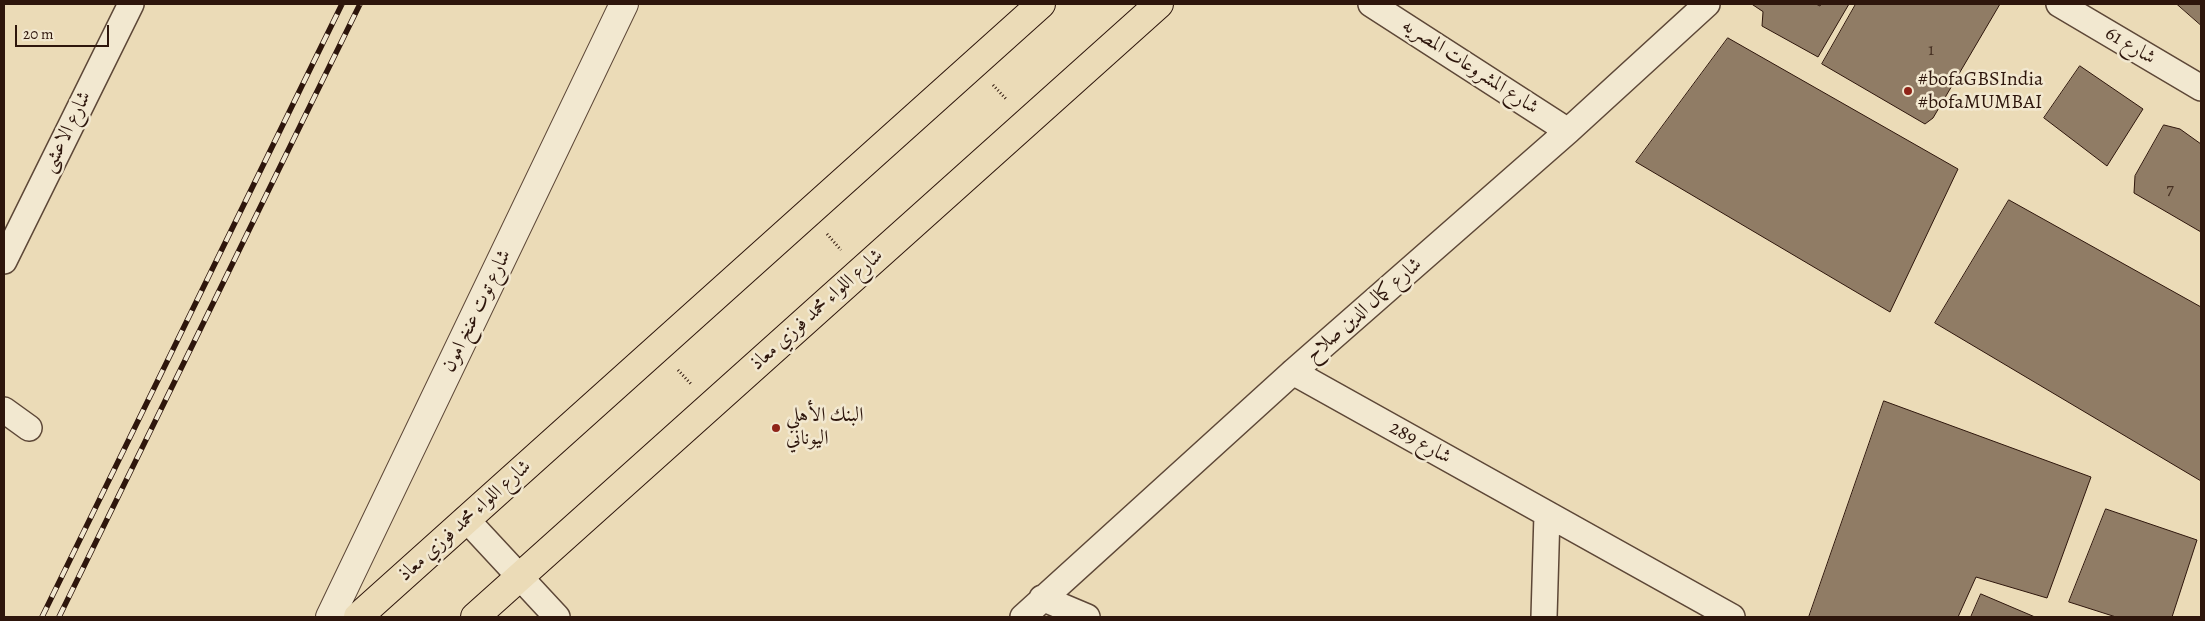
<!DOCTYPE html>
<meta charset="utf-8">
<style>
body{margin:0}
#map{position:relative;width:2205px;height:621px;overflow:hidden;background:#ebdbb7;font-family:Alegreya,serif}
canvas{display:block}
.frame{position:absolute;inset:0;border:5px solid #2e160c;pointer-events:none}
.scale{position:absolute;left:15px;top:25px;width:94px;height:22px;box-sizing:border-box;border:2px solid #2e160c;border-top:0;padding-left:6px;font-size:15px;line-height:18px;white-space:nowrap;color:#2e160c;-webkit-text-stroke:4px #f2e8d0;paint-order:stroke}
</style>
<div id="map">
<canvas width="2205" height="621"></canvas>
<div class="frame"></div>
<div class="scale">20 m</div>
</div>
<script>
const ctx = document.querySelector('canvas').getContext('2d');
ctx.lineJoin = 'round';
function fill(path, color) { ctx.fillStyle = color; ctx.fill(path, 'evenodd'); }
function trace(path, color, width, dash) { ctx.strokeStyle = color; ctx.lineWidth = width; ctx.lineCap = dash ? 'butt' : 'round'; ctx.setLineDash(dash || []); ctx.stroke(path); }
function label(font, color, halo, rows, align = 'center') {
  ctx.font = font + ' Alegreya,Amiri,serif'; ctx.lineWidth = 5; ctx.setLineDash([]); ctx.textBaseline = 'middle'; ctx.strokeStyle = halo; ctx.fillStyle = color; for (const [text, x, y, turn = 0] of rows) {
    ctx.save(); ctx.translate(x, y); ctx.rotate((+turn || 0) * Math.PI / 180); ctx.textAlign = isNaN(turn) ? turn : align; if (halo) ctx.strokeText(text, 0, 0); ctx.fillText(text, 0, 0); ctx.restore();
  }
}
const building = new Path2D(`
 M1752 4H1816L1820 6 1821 4H1849L1818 57 1762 26 1763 12Z
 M1856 4H2000L1933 118 1925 124 1822 64Z
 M2177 4H2201V25Z
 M1728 38 1958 169 1890 312 1636 162Z
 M2080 66 2143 109 2107 166 2044 118Z
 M2164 125 2180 129 2201 144V232L2134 193 2135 176Z
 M2009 200 2201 307V481L1935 323Z
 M1884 401 2091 477 2047 598 1976 577 1958 617H1809Z
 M2106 509 2197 540 2172 617H2116L2069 602Z
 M1981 594 2035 617H1971Z`);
fill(building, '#907c65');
trace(building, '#2e160c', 1);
const minor = new Path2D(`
 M1371 4 1568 131
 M2059 4 2201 88
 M4 261 131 4
 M1293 372 1732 617
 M4 410 29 428
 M466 519 557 617
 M1042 598 1087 617
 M1023 617 1293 372 1568 131 1707 4
 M1544 617 1547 514`);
const tertiary = new Path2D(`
 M330 617 624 4`);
const primary = new Path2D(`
 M358 617 1041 4
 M475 617 1159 4`);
trace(minor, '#5d4737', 28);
trace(tertiary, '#5d4737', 30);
trace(primary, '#2e160c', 30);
trace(new Path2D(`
 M993 85 1007 100
 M827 234 841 250
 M678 370 691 384`), '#2e160c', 3, [1, 2.5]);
trace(minor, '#f2e8d0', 25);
trace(tertiary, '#f2e8d0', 28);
trace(primary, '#ebdbb7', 28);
const rail = new Path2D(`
 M42 617 342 4
 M59 617 360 4`);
trace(rail, '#2e160c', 5.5);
trace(rail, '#f2e8d0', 4, [11]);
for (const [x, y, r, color] of [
 [1908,91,5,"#8f2418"],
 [776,428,5,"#8f2418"]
]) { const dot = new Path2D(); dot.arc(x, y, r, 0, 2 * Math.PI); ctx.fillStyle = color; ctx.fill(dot); trace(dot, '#f2e8d0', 2); }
label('18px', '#463022', null, [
 ["1",1931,51],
 ["7",2170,190]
]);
label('20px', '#2e160c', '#f2e8d0', [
 ["شارع 61",2130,46,31],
 ["شارع المشروعات المصريه",1470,67,33],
 ["شارع الاعشى",67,132,-64],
 ["شارع اللواء محمد فوزي معاذ",817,310,-42],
 ["شارع كمال الدين صلاح",1364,310,-41],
 ["شارع توت عنخ امون",477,311,-64],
 ["شارع 289",1420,443,29],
 ["شارع اللواء محمد فوزي معاذ",465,521,-42]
]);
label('20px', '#2e160c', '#f2e8d0', [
 ["#bofaGBSIndia",1918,80],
 ["#bofaMUMBAI",1918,103],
 ["البنك الأهلي",786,416],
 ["اليوناني",786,439]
], 'left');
</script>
